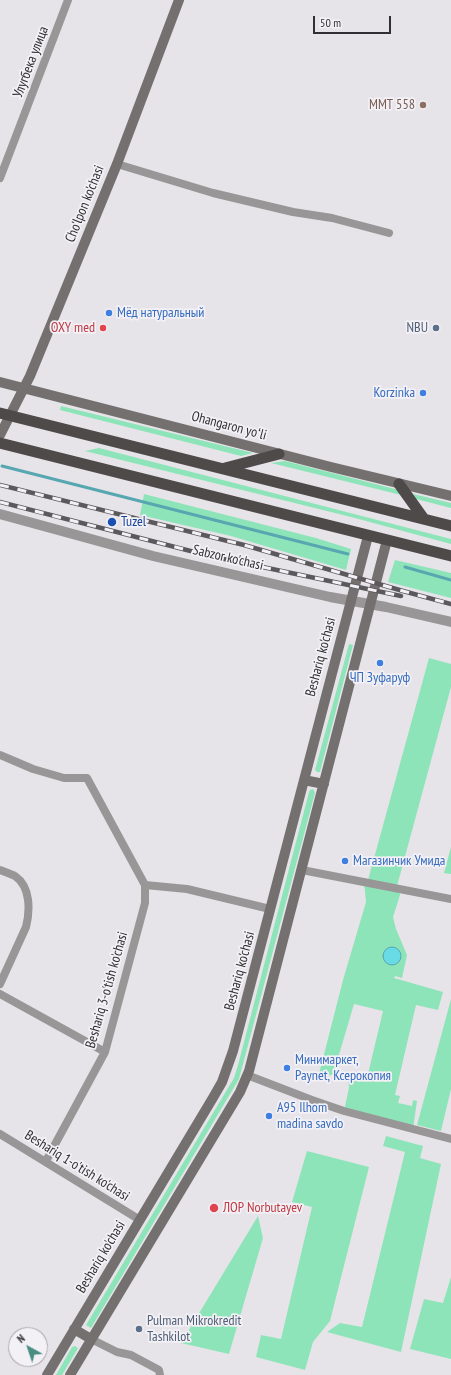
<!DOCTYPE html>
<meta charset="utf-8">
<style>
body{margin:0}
#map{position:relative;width:451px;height:1375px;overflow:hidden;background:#e6e4e9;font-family:"PT Sans Narrow",sans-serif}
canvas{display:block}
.north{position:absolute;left:8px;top:1327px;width:40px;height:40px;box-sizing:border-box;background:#f3f1f6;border:1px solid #a5a3a7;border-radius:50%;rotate:320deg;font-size:11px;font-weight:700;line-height:16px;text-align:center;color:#302f31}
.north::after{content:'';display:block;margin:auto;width:14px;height:18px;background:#488d82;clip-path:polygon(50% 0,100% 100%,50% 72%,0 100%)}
.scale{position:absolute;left:313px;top:16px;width:78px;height:18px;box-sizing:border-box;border:2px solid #302f31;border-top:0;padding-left:5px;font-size:12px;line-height:14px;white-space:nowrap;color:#302f31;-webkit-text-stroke:3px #f3f1f6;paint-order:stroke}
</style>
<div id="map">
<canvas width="451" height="1375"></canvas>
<div class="north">N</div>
<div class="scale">50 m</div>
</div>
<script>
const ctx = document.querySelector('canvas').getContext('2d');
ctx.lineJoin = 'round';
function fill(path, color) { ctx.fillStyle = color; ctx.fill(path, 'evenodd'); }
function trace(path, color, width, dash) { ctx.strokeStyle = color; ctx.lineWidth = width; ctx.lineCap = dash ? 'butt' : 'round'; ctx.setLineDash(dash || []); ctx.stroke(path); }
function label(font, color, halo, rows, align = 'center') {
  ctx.font = font + ' "PT Sans Narrow",sans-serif'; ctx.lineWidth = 3.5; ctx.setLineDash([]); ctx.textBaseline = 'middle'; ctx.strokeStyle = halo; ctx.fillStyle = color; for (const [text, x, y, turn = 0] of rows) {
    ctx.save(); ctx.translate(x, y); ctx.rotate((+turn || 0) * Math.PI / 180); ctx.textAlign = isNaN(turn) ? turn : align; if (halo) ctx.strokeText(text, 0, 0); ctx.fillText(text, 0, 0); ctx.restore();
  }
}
fill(new Path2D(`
 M61 406 253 453 241 456 60 410Z
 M99 448 451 539V544L355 518 85 451Z
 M285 461 399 490 401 495 271 463Z
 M144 494 316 538 351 549 346 570 231 536 140 515Z
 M413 494 451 503V508L416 499Z
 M395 560 451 573V598L388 582Z
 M349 644 353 645 320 772H317L315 770Z
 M429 658 451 664V687L397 886 368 880Z
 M313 789 315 793 239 1079 91 1328 86 1325 234 1078 238 1065 309 792 310 790Z
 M451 847V874L444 873Z
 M364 882 399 889 400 895 393 917 396 929 407 955 402 978 395 976 394 978 443 992 438 1010 416 1005 395 1095 400 1096 398 1103 412 1106 413 1100 417 1101 413 1129 344 1111 349 1088 348 1076 367 1078 383 1011 354 1004 333 1075 319 1074 343 980 366 902Z
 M451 999V1089L441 1131 417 1125Z
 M386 1136 423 1146 420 1158 441 1164 401 1352 327 1332 340 1323 362 1327 405 1152 383 1146Z
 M307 1151 369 1167 330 1321 313 1342 305 1370 256 1357 261 1335 281 1339 312 1207 292 1202Z
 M258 1216 263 1238 229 1354 181 1343Z
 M451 1277V1359L410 1349 424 1299 443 1303Z
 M75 1346 78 1348 77 1350 62 1375H56L72 1347Z`), '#8ee4b9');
const water = new Path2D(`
 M383 956a9 9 0 1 1 18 0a9 9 0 1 1-18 0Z`);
fill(water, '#68dbe7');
trace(water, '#57a7b0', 1);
trace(new Path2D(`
 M2 466 348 554
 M405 567 451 580`), '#57a7b0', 3);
trace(new Path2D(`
 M117 164 213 193 293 212 332 218 389 233
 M0 178 68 0
 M0 755 33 769 64 778H87L145 885 187 889 270 909
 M0 870C5 872 11 874 15 876 31 887 30 911 26 927L0 984
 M302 870 451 899
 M0 994 105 1052
 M247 1075 312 1100 344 1111 451 1139
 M0 1134 140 1220
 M46 1161 105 1052 145 903V885
 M91 1339 117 1352 131 1355 159 1370 160 1375`), '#989696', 8);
trace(new Path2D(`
 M0 514 153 556 330 597 386 607 451 622`), '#989696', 10);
trace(new Path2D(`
 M0 382 331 467 451 496
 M0 435 30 376 117 164 179 0
 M304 780 324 784
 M74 1329 91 1339
 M47 1375 214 1096 222 1082 233 1051 368 536
 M70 1375 240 1092 249 1071 387 540`), '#747070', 10);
trace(new Path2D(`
 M0 413 451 526
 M0 443 451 556
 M225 468 279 454
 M399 484 424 519`), '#4f4a4a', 11);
const rail = new Path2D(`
 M0 485 244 545 403 591 451 604
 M0 502 210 556 401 596`);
trace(rail, '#5b595c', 4.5);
trace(rail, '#f3f1f6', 3, [9]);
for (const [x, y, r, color] of [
 [423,105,4,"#8d6e63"],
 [109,313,4,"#3f7fe0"],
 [103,328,4,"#e0444e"],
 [436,328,4,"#5c6f8a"],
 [423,393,4,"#3f7fe0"],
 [112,522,5,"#1a4fb4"],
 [380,663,4,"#3f7fe0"],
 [345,861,4,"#3f7fe0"],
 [287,1068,4,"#3f7fe0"],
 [269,1116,4,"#3f7fe0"],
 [214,1208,5,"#e0444e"],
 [139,1329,4,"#5c6f8a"]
]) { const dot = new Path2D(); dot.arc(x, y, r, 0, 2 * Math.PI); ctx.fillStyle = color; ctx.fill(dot); trace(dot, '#f3f1f6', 1.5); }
label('14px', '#302f31', '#f3f1f6', [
 ["Улугбека улица",31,62,-69],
 ["Cho'lpon ko'chasi",85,204,-68],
 ["Ohangaron yoʻli",229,426,15],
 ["Sabzor ko'chasi",228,558,13],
 ["Beshariq ko'chasi",321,657,-75],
 ["Beshariq ko'chasi",240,971,-75],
 ["Beshariq 3-o'tish ko'chasi",107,990,-74],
 ["Beshariq 1-o'tish ko'chasi",77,1166,32],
 ["Beshariq ko'chasi",101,1257,-59]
]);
label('14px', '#785e54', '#f3f1f6', [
 ["MMT 558",415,105]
], 'right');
label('14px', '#366cbe', '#f3f1f6', [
 ["Мёд натуральный",117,313],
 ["Korzinka",415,393,"right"],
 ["ЧП Зуфаруф",380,678,"center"],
 ["Магазинчик Умида",353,861],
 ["Минимаркет,",295,1060],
 ["Paynet, Ксерокопия",295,1076],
 ["A95 Ilhom",277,1108],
 ["madina savdo",277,1124]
], 'left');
label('14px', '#be3a42', '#f3f1f6', [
 ["OXY med",95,328],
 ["ЛОР Norbutayev",223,1208,"left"]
], 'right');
label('14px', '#4e5e75', '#f3f1f6', [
 ["NBU",428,328],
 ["Pulman Mikrokredit",147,1321,"left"],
 ["Tashkilot",147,1337,"left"]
], 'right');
label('14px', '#164399', '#f3f1f6', [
 ["Tuzel",121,522]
], 'left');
</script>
